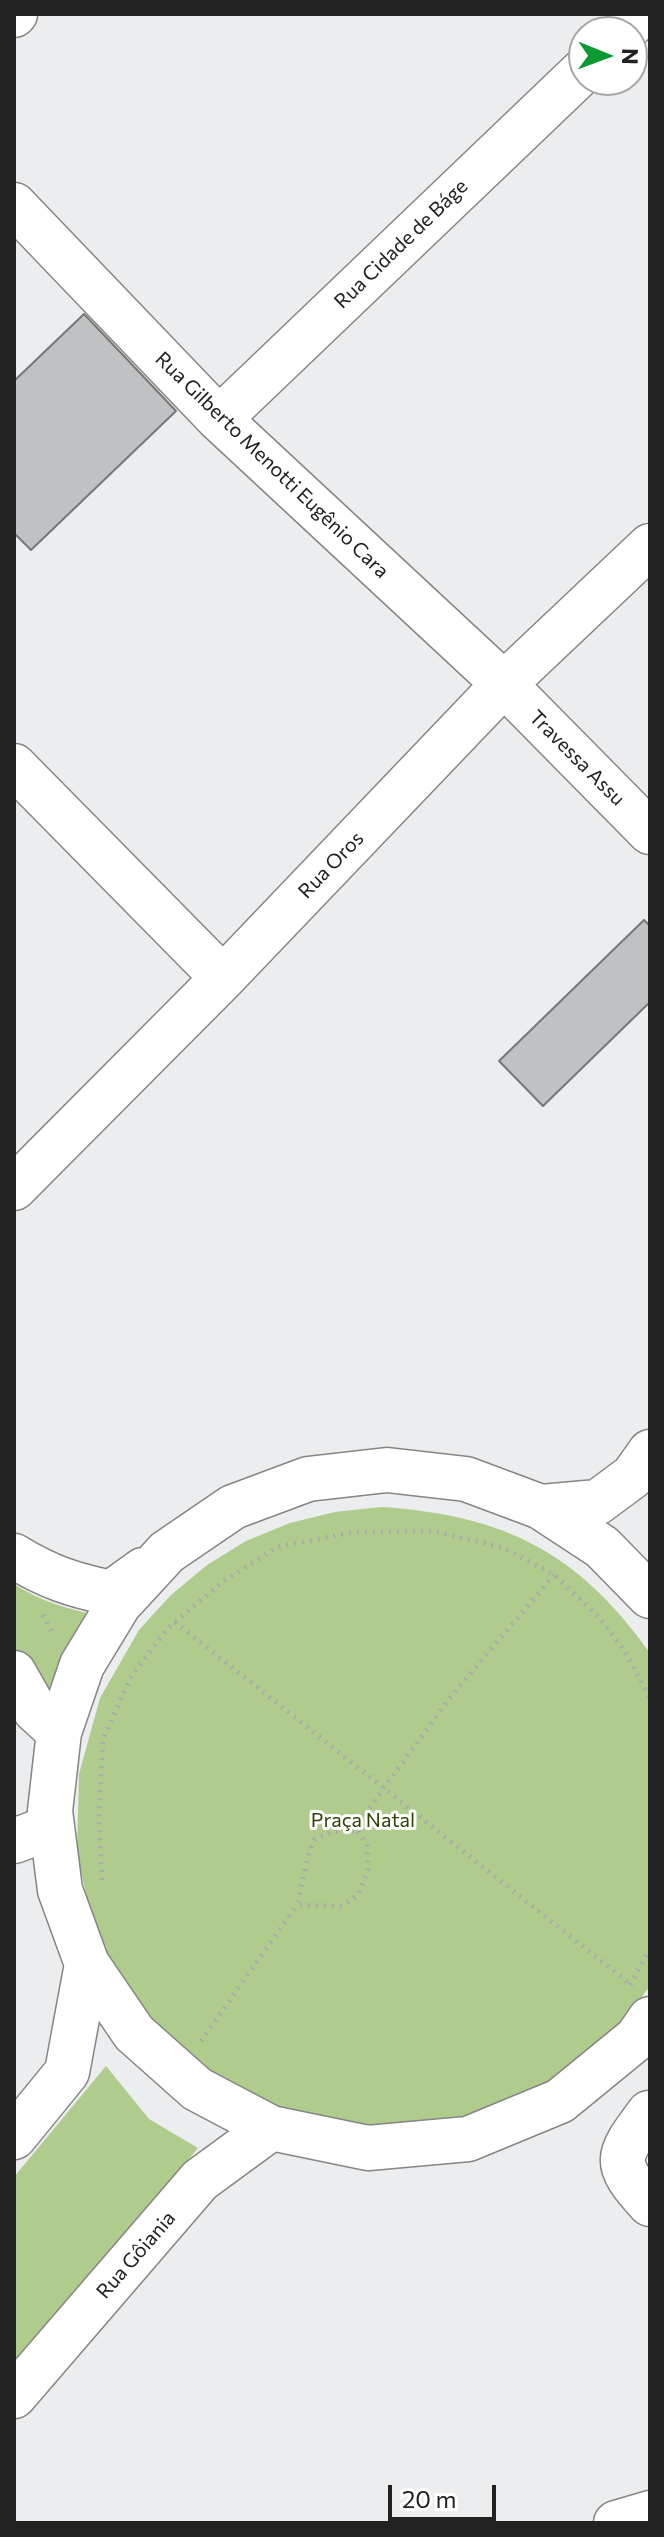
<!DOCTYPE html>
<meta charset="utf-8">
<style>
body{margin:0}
#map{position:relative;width:664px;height:2537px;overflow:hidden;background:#ecedee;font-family:Commissioner,sans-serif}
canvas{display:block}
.frame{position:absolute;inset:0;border:16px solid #212122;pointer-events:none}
.north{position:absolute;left:568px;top:16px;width:80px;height:80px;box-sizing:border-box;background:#fff;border:2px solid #a6a6a7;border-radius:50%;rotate:91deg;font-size:22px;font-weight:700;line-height:32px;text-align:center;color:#212122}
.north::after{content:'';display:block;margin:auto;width:28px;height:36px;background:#0d9931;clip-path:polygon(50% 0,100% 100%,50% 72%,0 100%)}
.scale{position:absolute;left:388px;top:2485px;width:108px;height:36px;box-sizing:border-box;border:4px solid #212122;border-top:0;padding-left:10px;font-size:24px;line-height:28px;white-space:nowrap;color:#212122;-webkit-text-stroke:6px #fff;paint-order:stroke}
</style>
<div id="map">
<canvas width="664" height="2537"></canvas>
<div class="frame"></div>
<div class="north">N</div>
<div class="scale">20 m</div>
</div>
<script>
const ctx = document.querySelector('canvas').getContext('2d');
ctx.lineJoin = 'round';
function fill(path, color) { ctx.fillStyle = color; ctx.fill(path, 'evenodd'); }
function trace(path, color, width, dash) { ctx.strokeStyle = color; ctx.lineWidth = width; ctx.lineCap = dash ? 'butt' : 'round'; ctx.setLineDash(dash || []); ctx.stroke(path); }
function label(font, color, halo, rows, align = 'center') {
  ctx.font = font + ' Commissioner,sans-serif'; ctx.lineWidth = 6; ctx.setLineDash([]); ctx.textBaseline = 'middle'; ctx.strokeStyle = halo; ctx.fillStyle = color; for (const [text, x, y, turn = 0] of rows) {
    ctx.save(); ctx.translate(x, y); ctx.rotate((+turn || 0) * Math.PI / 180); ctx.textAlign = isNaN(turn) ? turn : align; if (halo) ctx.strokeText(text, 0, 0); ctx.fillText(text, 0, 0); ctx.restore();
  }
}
fill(new Path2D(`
 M381 1507C504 1515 578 1552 650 1653V1986L611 2038 550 2088 479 2121 401 2134 249 2102 183 2058 130 1999 94 1930 77 1853 79 1774 100 1698 139 1630 171 1595 207 1565 246 1541 290 1523 335 1512Z
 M14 1584C41 1602 71 1610 102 1616L56 1696 36 1670 14 1654Z
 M106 2066 149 2119 198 2148 14 2369V2177Z`), '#afcc8c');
const building = new Path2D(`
 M84 314 176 411 31 550 14 533V381Z
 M644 920 650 926V1002L543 1106 499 1061Z`);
fill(building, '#c0c1c2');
trace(building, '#767778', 2);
const minor = new Path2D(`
 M14 15 15 14
 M623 32 642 14
 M14 205 219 419 504 684 650 832
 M219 419 584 70
 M14 766 223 978
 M14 1188 223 978 504 684 650 546
 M541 1507 598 1502 633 1476 650 1452
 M14 1556C48 1577 73 1585 111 1593L143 1570
 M650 1596 602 1547 541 1507 466 1479 387 1470 308 1479 233 1507 167 1552 119 1604 82 1665 59 1732 50 1811 60 1890 87 1964 134 2033 197 2089 271 2128 368 2148 468 2139 560 2101 637 2038 650 2019
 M14 1673 35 1710 59 1732
 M14 1841 52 1827
 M649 2113C617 2156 611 2162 650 2204
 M14 2137 67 2072 87 1964
 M14 2396 200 2180 271 2128
 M616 2523 650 2513`);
trace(minor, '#858586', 47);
trace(new Path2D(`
 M43 1615 53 1634
 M175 1622 630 1984
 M358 1831 367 1846 368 1869 359 1894 343 1906 297 1905 309 1852 315 1839 332 1832 358 1831 365 1814 449 1699 554 1575
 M102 1880 99 1816 103 1739 131 1677 168 1628 225 1580 278 1547 354 1532 434 1531 504 1548 554 1575 597 1615 624 1650 650 1698
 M630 1985 650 1949
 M201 2041 297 1905`), '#ababac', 5, [2, 6]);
trace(minor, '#fff', 44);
label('20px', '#212122', '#fff', [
 ["Rua Cidade de Báge",401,244,-44],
 ["Rua Gilberto Menotti Eugênio Cara",272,465,44],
 ["Travessa Assu",577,758,45],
 ["Rua Oros",331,865,-46],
 ["Rua Gôiania",136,2255,-49]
]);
label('20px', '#2d4205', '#fff', [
 ["Praça Natal",363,1820]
]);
</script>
